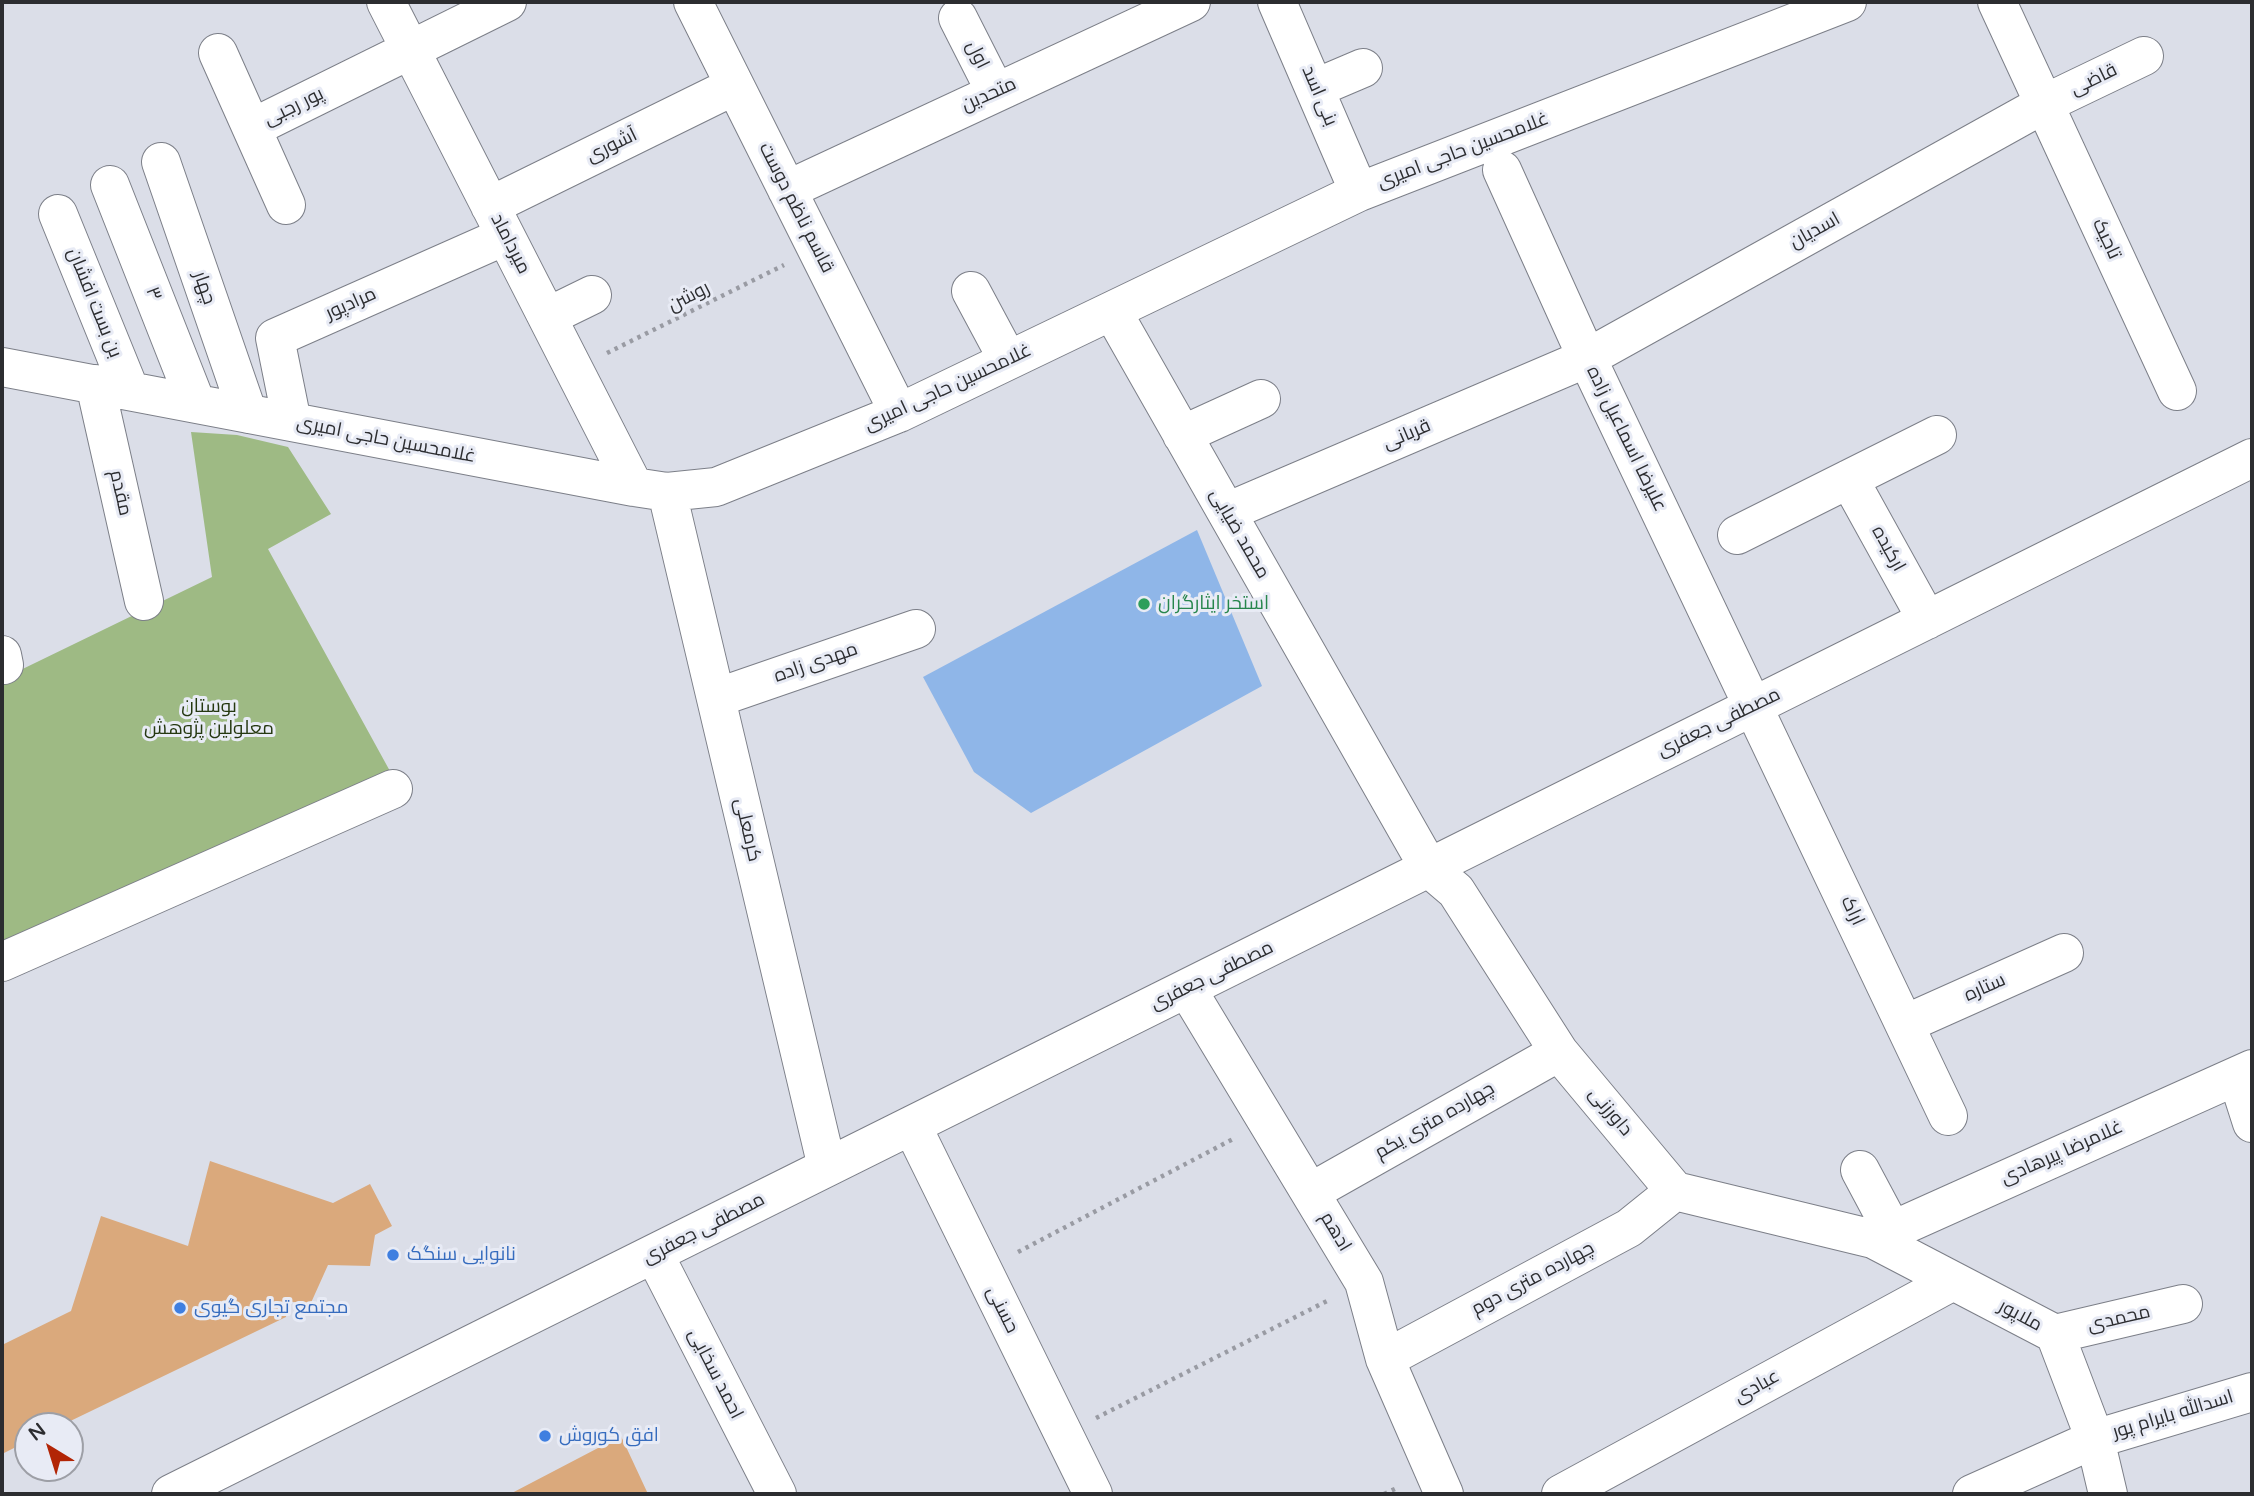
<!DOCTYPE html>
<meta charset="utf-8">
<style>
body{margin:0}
#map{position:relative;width:2254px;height:1496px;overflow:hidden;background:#dbdee8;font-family:"Varela Round",sans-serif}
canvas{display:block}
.frame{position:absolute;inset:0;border:4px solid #2c2d30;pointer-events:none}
.north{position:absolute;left:14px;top:1412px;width:70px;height:70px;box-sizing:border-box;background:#e8ebf5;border:2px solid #9d9fa6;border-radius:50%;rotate:322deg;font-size:19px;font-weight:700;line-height:28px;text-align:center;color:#2c2d30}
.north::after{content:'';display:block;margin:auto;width:24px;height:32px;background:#b22506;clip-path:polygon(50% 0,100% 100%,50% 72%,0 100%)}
</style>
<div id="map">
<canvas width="2254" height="1496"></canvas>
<div class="frame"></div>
<div class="north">N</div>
</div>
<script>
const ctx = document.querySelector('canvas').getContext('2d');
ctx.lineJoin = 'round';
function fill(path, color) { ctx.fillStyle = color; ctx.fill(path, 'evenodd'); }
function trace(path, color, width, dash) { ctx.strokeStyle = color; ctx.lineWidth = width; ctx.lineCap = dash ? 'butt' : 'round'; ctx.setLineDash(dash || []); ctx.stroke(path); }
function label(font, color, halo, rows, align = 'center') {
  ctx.font = font + ' "Varela Round",Cairo,sans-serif'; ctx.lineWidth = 6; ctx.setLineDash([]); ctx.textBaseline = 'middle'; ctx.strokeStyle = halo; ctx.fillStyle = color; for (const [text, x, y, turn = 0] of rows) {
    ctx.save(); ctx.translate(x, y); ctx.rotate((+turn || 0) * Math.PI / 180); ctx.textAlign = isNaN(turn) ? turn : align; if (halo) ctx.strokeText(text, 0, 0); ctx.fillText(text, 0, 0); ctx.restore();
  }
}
fill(new Path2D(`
 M191 432 237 435 288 447 331 514 268 549 391 773 2 948V679L212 577Z`), '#9eba84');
fill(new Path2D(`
 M1197 530 1262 686 1031 813 974 772 923 677Z`), '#8fb6e8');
fill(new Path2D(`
 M210 1161 333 1203 370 1184 392 1226 375 1235 370 1266 328 1265 310 1305 288 1301 286 1317 60 1426H28V1441L2 1454V1345L71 1311 101 1216 188 1246Z
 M621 1436 648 1494H510Z`), '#daa97c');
const minor = new Path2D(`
 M386 2 634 487
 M693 2 899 413
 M1277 2 1359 192
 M1997 2 2177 391
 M958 18 995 91
 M218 53 286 205
 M1316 88 1363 68
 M252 128 507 2
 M161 162 248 414
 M1502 170 1587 358 1948 1116
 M110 185 196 403
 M787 190 1191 2
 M490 206 734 86
 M58 214 130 391
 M971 291 1008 360
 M1112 311 1429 868 1456 891 1559 1052 1675 1191 1873 1239 2055 1334 2095 1439 2108 1494
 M547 317 592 295
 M2 367 634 487 667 492 716 487 899 413 1359 192 1847 2
 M95 384 144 601
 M292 422 275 338 505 236
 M1182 435 1261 399
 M1849 479 1927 620
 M667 492 827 1167
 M1227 512 1587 358 2044 104 2144 56
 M1737 535 1937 435
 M2 655 4 665
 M716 698 916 629
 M2 962 393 789
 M1187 989 1364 1282 1385 1359 1444 1494
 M1905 1024 2064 953
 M2237 1076 2252 1123
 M912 1126 1093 1494
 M1860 1170 1892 1230
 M1311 1192 1559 1052
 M1873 1239 2252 1069
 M654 1254 777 1494
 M2055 1334 2183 1304
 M1385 1359 1629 1228 1675 1191
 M171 1494 2252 458
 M1561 1494 1953 1281
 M1972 1494 2095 1439 2252 1392`);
trace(minor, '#7c7f88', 40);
trace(new Path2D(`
 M607 353 784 265
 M1018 1252 1233 1139
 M1096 1418 1329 1300
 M1384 1494 1399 1487`), '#999ba3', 4.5, [3.5, 5]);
trace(minor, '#fff', 38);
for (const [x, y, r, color] of [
 [1144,604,7,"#2e9e5b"],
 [393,1255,7,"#3f7fe0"],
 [180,1308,7,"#3f7fe0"],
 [545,1436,7,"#3f7fe0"]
]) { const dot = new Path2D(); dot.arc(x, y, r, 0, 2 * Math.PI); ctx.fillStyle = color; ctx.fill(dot); trace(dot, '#e8ebf5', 2.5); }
label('19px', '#2c2d30', '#e8ebf5', [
 ["اول",977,55,64],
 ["قاضی",2094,80,-26],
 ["متحدین",989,95,-24],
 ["بنی اسد",1319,96,67],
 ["پور رجبی",294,107,-26],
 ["آشوری",612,146,-26],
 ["غلامحسین حاجی امیری",1463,151,-21],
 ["قاسم ناظم دوست",796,208,63],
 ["اسدیان",1815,231,-29],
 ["تاجیک",2106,239,65],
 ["میرداماد",510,244,63],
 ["چهار",204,288,71],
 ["۳",153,294,69],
 ["روشن",689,297,-27],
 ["بن بست افشان",94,303,68],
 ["مرادپور",351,304,-24],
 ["غلامحسین حاجی امیری",948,388,-25],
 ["قربانی",1407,435,-23],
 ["علیرضا اسماعیل زاده",1626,439,64],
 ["غلامحسین حاجی امیری",386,440,11],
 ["مقدم",120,493,77],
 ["محمد ضیایی",1239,534,60],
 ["ارکیده",1888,549,61],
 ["مهدی زاده",816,663,-19],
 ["مصطفی جعفری",1719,723,-26],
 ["کرمعلی",747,830,77],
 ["اراک",1852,911,65],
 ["مصطفی جعفری",1212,976,-26],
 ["ستاره",1985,988,-24],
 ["داورزنی",1610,1112,50],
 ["چهارده متری یکم",1435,1121,-30],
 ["غلامرضا پیرهادی",2062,1153,-24],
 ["مصطفی جعفری",704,1229,-27],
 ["ادهم",1335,1232,59],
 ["چهارده متری دوم",1533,1279,-28],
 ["حسنی",1002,1310,64],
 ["ملاپور",2020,1316,28],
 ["محمدی",2119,1319,-13],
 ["احمد سخایی",715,1374,63],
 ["عبادی",1757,1387,-29],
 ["اسدالله بایرام پور",2173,1415,-17]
]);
label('19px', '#27864d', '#e8ebf5', [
 ["استخر ایثارگران",1158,604]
], 'left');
label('19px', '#253810', '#e8ebf5', [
 ["بوستان",209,707],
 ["معلولین پژوهش",209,729]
]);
label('19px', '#366cbe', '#e8ebf5', [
 ["نانوایی سنگک",407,1255],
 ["مجتمع تجاری گیوی",194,1308],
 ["افق کوروش",559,1436]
], 'left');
</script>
